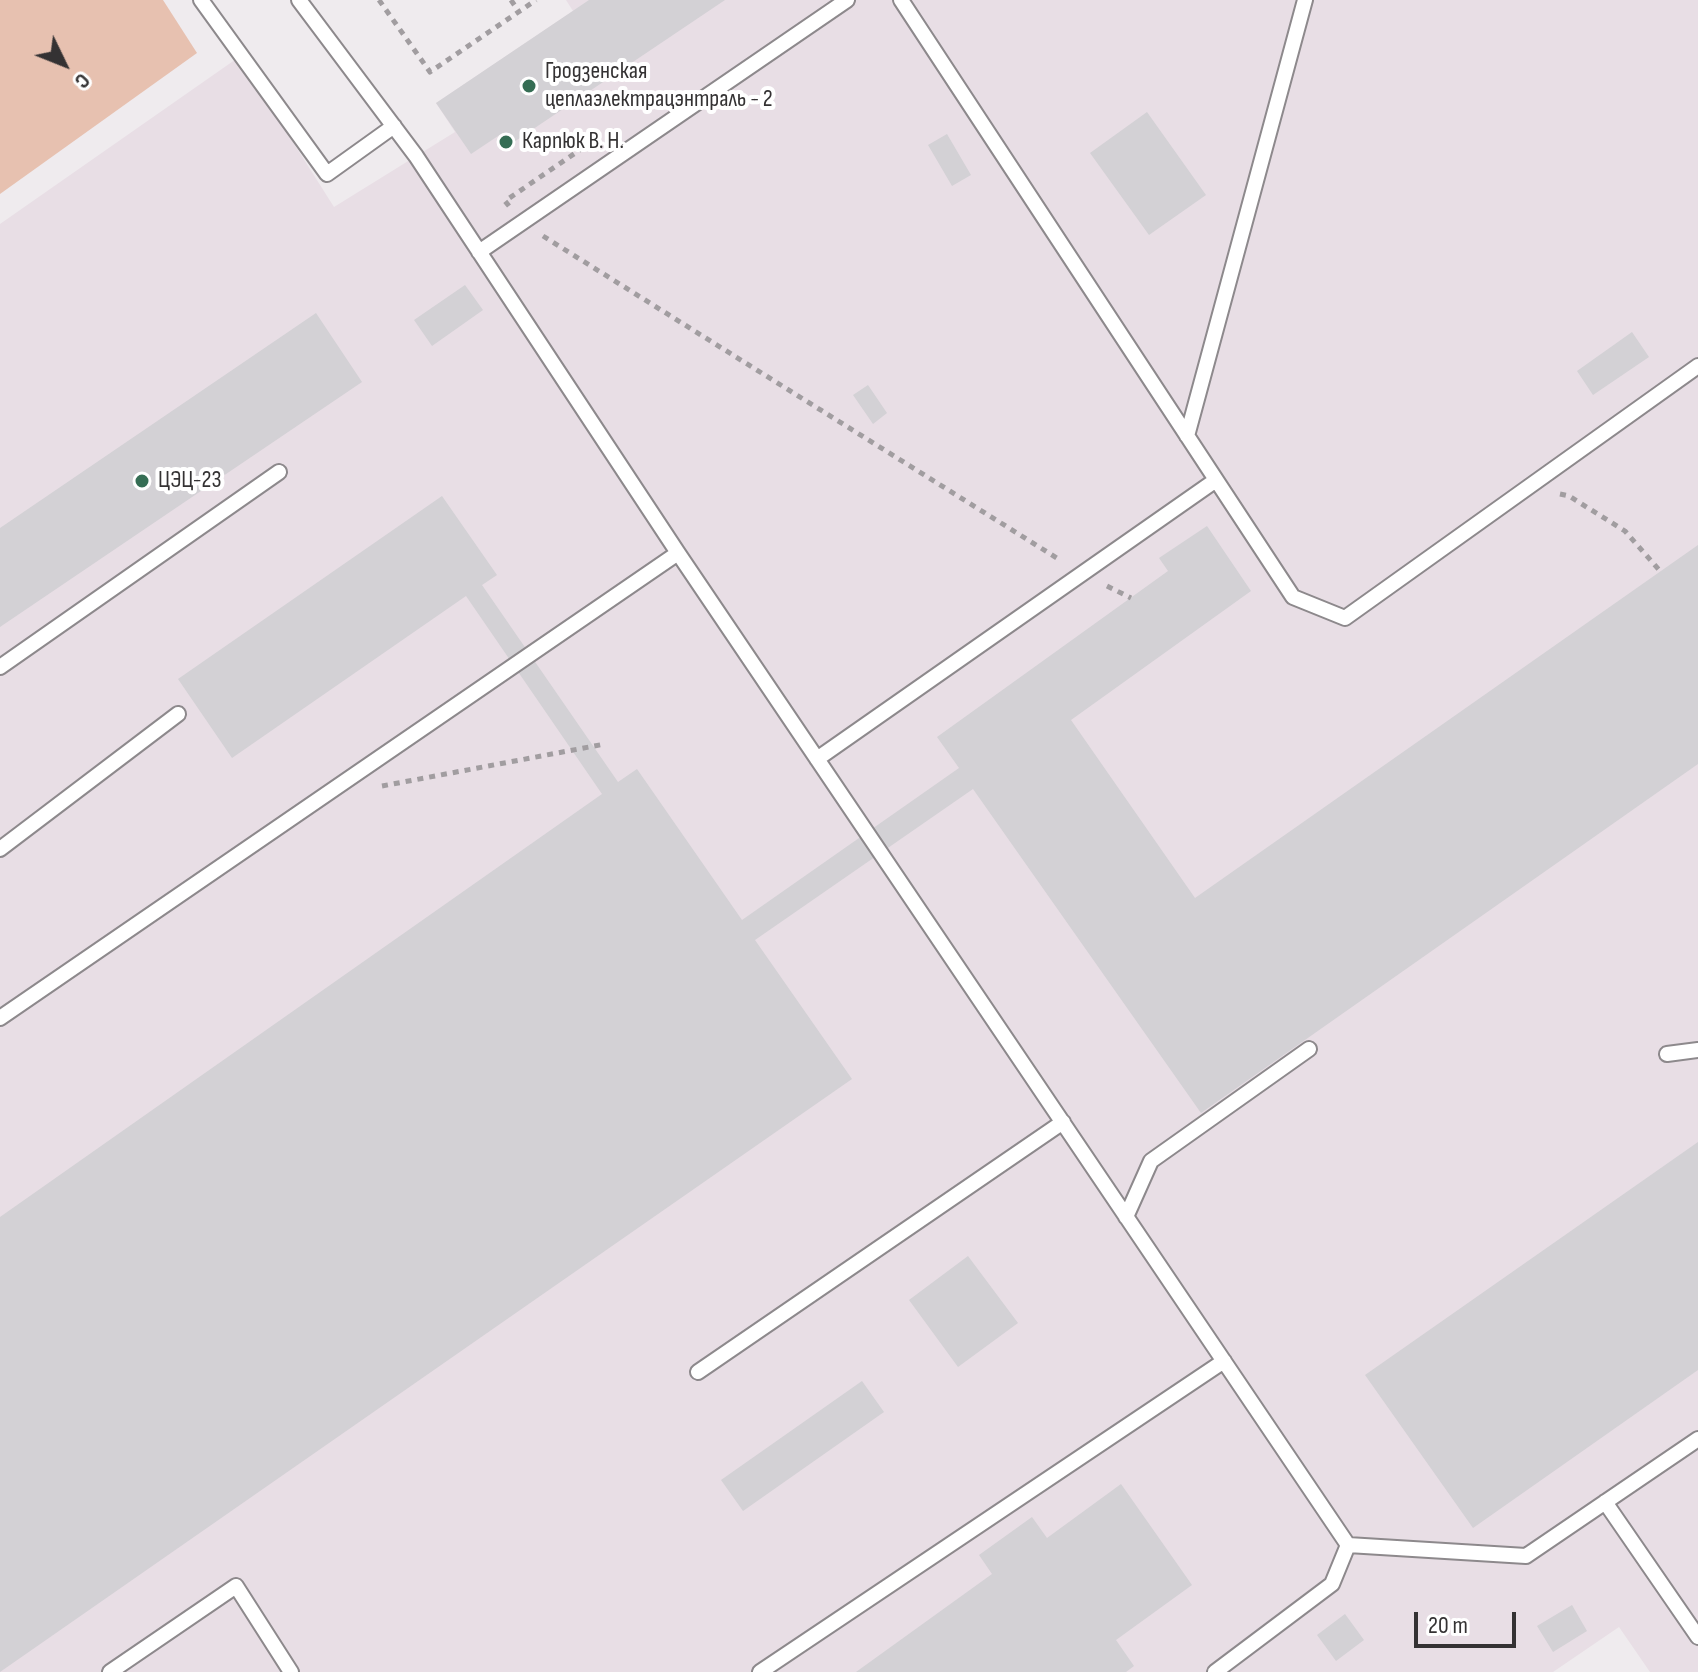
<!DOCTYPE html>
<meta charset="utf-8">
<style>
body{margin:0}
#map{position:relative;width:1698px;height:1672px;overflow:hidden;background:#efebee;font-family:"Sofia Sans Condensed",sans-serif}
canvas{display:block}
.north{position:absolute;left:24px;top:24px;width:80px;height:80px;-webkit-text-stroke:6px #fff;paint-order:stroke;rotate:133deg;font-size:22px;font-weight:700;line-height:32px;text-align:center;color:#343233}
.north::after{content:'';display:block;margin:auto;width:28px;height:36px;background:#343233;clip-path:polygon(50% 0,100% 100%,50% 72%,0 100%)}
.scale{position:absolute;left:1414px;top:1612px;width:102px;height:36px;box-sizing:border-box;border:4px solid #343233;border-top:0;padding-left:10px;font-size:24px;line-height:28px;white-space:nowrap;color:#343233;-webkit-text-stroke:6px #fff;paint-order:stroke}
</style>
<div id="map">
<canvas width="1698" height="1672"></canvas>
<div class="north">С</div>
<div class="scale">20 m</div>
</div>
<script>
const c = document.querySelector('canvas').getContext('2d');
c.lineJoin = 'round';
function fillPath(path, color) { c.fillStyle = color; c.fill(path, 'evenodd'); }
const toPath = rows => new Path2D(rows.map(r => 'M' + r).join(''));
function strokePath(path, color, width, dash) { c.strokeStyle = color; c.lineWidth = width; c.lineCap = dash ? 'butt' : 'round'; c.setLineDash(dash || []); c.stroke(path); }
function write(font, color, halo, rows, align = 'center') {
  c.font = font + ' "Sofia Sans Condensed",sans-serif'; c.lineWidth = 8; c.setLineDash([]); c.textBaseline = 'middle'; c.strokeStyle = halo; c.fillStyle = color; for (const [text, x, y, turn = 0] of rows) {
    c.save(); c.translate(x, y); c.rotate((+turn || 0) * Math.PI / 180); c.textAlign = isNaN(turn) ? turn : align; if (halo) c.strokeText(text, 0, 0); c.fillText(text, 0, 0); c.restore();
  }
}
fillPath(toPath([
 [566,0,1698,0,1698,1672,1650,1672,1619,1627,1553,1672,0,1672,0,224,239,57,334,207,455,132,436,103,573,11]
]), '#e8dee5');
fillPath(toPath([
 [0,0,163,0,197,53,0,194]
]), '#e7c1b0');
fillPath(toPath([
 [589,0,725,0,508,146,501,134,471,154,436,103],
 [1147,112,1206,195,1149,235,1090,153],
 [947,134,971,175,952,186,928,145],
 [465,285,483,310,432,346,414,320],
 [316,313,362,382,0,627,0,528],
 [1632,332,1649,357,1593,395,1577,371],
 [868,385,887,413,873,424,853,395],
 [442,496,497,575,482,585,618,782,637,769,742,920,959,768,937,737,1168,571,1159,558,1207,526,1251,591,1071,720,1195,898,1698,545,1698,764,1201,1113,973,789,755,940,852,1079,0,1672,0,1217,602,794,466,596,232,758,178,679],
 [1698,1142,1698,1370,1473,1528,1365,1375],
 [968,1256,1018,1323,958,1367,909,1300],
 [862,1381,884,1412,743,1511,721,1480],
 [1121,1484,1192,1585,1116,1640,1134,1666,1126,1672,856,1672,992,1574,979,1555,1032,1517,1047,1538],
 [1572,1605,1587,1631,1553,1652,1537,1626],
 [1345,1614,1364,1640,1336,1661,1317,1635]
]), '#d3d1d5');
const lane = toPath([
 [201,0,327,174,394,126],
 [299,0,416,156,678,553,1348,1545,1526,1556,1698,1439],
 [901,0,1293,597,1345,618,1698,366],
 [479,252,847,0],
 [1187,436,1305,0],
 [0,667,279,472],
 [817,759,1216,480],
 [0,849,178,714],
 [0,1018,678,553],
 [1667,1054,1698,1050],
 [1126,1217,1151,1161,1309,1049],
 [698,1372,1063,1122],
 [1605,1502,1698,1637],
 [110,1672,236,1586,291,1672],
 [760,1672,1224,1361],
 [1215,1672,1332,1584,1348,1545]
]);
strokePath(lane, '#8d898c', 18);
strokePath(toPath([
 [379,0,430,72,536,0],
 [511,0,519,12],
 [509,206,505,201,587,145],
 [543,236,1060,560],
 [1560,494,1569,496,1625,531,1660,571],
 [1107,586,1131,598],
 [382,786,605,744]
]), '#a19da0', 5, [6, 6]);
strokePath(lane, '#fff', 14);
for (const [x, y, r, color] of [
 [529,86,8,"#356d54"],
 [506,142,8,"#356d54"],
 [142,481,8,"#356d54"]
]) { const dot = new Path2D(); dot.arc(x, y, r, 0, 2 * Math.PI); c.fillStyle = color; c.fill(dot); strokePath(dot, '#fff', 3); }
write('24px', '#343233', '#fff', [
 ["Гродзенская",545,72],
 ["цеплаэлектрацэнтраль - 2",545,100],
 ["Карпюк В. Н.",522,142],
 ["ЦЭЦ-23",158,481]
], 'left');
</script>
